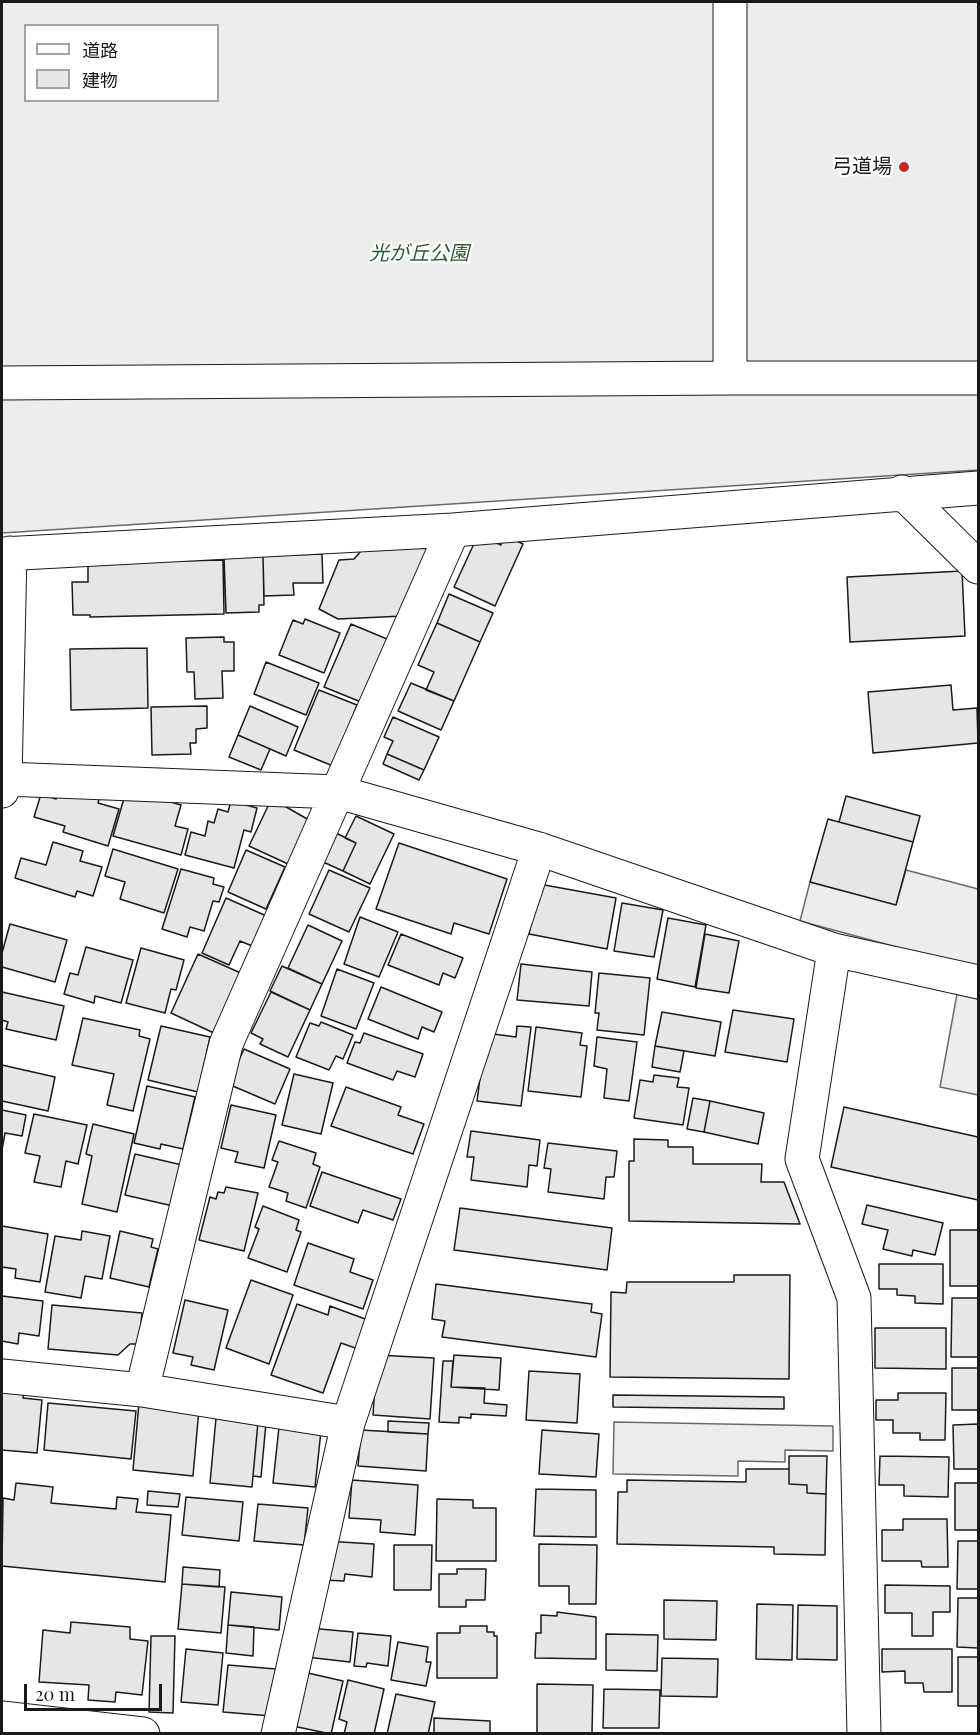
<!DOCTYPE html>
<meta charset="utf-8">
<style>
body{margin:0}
#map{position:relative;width:980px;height:1735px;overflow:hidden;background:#fff;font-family:"Playfair Display","Noto Sans JP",serif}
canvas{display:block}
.frame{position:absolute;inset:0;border:3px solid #1a1a1a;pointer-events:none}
.legend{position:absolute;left:24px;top:24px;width:195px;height:78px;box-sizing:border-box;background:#fff;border:2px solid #a3a3a3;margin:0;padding:8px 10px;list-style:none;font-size:18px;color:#1a1a1a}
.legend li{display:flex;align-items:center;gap:12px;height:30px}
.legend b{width:30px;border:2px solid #a3a3a3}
.scale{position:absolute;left:24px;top:1684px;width:138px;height:27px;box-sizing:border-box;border:3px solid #1a1a1a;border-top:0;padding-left:8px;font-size:18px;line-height:21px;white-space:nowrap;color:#1a1a1a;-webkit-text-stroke:4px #fff;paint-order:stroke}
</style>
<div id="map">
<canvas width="980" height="1735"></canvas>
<div class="frame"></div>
<ul class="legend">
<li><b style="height:8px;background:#fff"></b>道路</li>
<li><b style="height:16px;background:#e6e6e6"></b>建物</li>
</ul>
<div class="scale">20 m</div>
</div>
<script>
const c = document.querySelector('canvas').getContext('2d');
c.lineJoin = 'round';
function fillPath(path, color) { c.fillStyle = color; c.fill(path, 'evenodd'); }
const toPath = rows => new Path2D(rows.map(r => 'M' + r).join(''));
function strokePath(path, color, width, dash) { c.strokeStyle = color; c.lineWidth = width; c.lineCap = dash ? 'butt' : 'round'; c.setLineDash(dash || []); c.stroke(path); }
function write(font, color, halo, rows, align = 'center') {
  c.font = font + ' "Playfair Display","Noto Sans JP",serif'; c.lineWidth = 4.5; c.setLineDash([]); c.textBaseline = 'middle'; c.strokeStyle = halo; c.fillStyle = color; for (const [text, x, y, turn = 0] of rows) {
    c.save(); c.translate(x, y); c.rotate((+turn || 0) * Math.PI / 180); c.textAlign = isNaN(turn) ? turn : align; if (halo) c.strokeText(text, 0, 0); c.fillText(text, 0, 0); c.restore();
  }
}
const built = toPath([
 [2,2,978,2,978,470,2,533,2,2],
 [26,26,218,26,218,100,26,100,26,26],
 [906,870,978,889,978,969,800,921,810,882,896,904,906,870],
 [957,994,978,999,978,1095,940,1087,957,994],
 [614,1422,833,1426,833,1451,785,1450,785,1462,738,1461,738,1476,613,1474,614,1422]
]);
fillPath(built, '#ededed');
strokePath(built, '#6a6a6a', 1.5);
const building = toPath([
 [478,535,501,545,504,535,523,544,495,606,454,587,478,535],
 [418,540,434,554,404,616,338,619,319,609,339,560,354,559,367,544,418,540],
 [322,554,323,583,293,583,294,595,264,596,263,556,322,554],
 [263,556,264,605,259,605,259,612,226,613,224,557,263,556],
 [223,560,224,614,90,617,90,615,73,615,72,582,88,582,88,563,223,560],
 [962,571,965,636,850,642,847,577,962,571],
 [449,594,493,613,480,642,437,623,449,594],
 [305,619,340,633,324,673,279,655,293,620,303,624,305,619],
 [437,623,480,642,454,701,426,690,434,672,418,665,437,623],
 [351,624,387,639,361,702,324,687,351,624],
 [224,637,224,642,234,642,234,671,222,671,223,698,195,699,194,672,187,672,186,638,224,637],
 [147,648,148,708,71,710,70,649,147,648],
 [266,662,319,683,306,715,254,694,266,662],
 [411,683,454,701,441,730,398,711,411,683],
 [951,685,953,710,977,708,978,743,873,753,868,692,951,685],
 [319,690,357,705,333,766,294,750,319,690],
 [207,706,207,728,196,729,196,743,190,743,191,754,152,755,151,707,207,706],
 [250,706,298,727,286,756,238,735,250,706],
 [393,717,439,737,424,770,387,754,393,741,384,737,393,717],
 [238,735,270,749,261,770,229,757,238,735],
 [387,754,424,770,419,780,383,764,387,754],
 [59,788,101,793,98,803,119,809,108,846,63,832,65,826,34,817,41,794,56,799,59,788],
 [125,795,150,796,181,805,175,826,188,829,181,855,113,836,125,795],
 [846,796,920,816,913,842,839,822,846,796],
 [231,801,257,808,251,832,244,830,234,868,185,855,191,832,205,836,208,821,214,823,218,809,228,812,231,801],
 [269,804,281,804,309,820,288,864,249,846,269,804],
 [356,816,394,834,370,884,343,871,356,843,345,838,356,816],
 [828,819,913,842,896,905,810,882,828,819],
 [334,832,356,843,343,871,321,861,334,832],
 [53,842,83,851,80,861,102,867,93,896,77,891,75,897,15,878,21,858,46,865,53,842],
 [399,843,507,879,489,934,454,923,451,934,376,909,399,843],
 [113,849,178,869,164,913,120,899,125,882,105,876,113,849],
 [246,850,285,867,266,909,228,892,246,850],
 [181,869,214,878,213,884,224,887,219,902,213,901,204,931,190,927,187,937,162,929,181,869],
 [329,870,370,888,349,932,309,914,329,870],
 [539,884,616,898,607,949,529,934,539,884],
 [226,898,271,918,257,948,240,941,229,965,202,953,226,898],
 [622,903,663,910,654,957,614,951,622,903],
 [360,917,398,932,379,977,344,964,360,917],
 [668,918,706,925,695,987,657,979,668,918],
 [10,924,67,940,55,982,2,967,2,953,10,924],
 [308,925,342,941,322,984,288,968,308,925],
 [401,934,463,958,455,978,443,973,439,985,388,965,401,934],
 [705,934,739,941,729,993,696,988,705,934],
 [86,947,133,960,121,1003,95,996,94,1003,64,994,70,973,78,975,86,947],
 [141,948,184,960,176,990,171,989,165,1013,126,1003,141,948],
 [198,954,243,974,216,1034,171,1013,198,954],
 [521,964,592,972,589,1006,517,1000,521,964],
 [282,966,322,984,310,1010,270,991,282,966],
 [337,969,374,983,356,1029,321,1016,337,969],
 [599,973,650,978,644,1035,597,1030,599,1013,595,1013,599,973],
 [381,987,442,1012,434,1032,422,1027,418,1039,368,1019,381,987],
 [2,992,64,1006,56,1040,6,1029,8,1022,2,1020,2,992],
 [271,992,310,1010,288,1057,260,1044,263,1039,251,1033,271,992],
 [733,1010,794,1019,787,1062,725,1052,733,1010],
 [662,1012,721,1022,715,1056,655,1046,662,1012],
 [83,1018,140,1030,139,1036,150,1039,133,1111,107,1105,114,1074,72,1065,83,1018],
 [321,1022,353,1035,343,1059,336,1056,329,1070,296,1057,310,1023,319,1026,321,1022],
 [161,1026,210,1037,198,1092,148,1080,161,1026],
 [517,1026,531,1027,521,1106,477,1101,486,1033,516,1037,517,1026],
 [536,1027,582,1033,580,1045,587,1046,581,1097,528,1091,536,1027],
 [364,1033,423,1054,415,1077,397,1071,393,1080,347,1063,355,1042,360,1043,364,1033],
 [597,1037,637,1042,629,1101,604,1098,607,1069,594,1066,597,1037],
 [655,1046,684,1051,680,1072,652,1067,655,1046],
 [244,1049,290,1069,275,1104,228,1084,244,1049],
 [2,1065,55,1077,48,1111,2,1101,2,1065],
 [294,1074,333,1083,321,1134,282,1125,294,1074],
 [654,1075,679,1078,677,1087,689,1088,683,1125,634,1118,640,1080,653,1082,654,1075],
 [147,1086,195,1097,183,1149,161,1144,160,1149,134,1143,147,1086],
 [346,1087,401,1107,398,1115,424,1124,413,1154,331,1126,346,1087],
 [693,1098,710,1101,704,1132,687,1129,693,1098],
 [710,1101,764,1113,758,1144,704,1132,710,1101],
 [231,1105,276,1115,264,1168,235,1162,238,1152,221,1148,231,1105],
 [844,1107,978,1137,978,1200,831,1167,844,1107],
 [2,1110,26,1115,22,1136,5,1133,2,1150,2,1110],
 [34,1114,87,1125,78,1164,66,1161,61,1187,34,1182,40,1156,25,1153,34,1114],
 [93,1124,134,1134,117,1212,82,1204,92,1156,86,1154,93,1124],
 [471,1131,540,1140,537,1166,529,1165,527,1187,471,1180,474,1157,467,1157,471,1131],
 [634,1139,668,1140,668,1147,693,1147,693,1164,762,1164,761,1182,784,1182,800,1224,629,1221,629,1161,634,1161,634,1139],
 [279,1141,316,1153,313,1164,320,1167,306,1208,286,1201,288,1193,269,1187,278,1162,272,1160,279,1141],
 [548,1143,617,1151,614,1177,606,1177,604,1199,548,1192,551,1169,544,1168,548,1143],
 [135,1154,182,1165,173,1206,125,1195,135,1154],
 [322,1172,401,1199,393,1220,363,1210,358,1223,310,1206,322,1172],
 [226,1187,258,1193,244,1251,199,1240,210,1197,216,1199,218,1192,224,1193,226,1187],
 [867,1205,943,1223,935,1255,913,1250,912,1256,883,1249,888,1230,862,1224,867,1205],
 [263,1206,299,1220,296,1230,301,1232,287,1272,248,1258,259,1229,255,1227,263,1206],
 [460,1208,612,1228,607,1270,454,1250,460,1208],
 [2,1226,48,1234,40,1282,15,1278,16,1269,2,1267,2,1226],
 [950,1230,978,1230,978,1286,950,1286,950,1230],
 [82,1231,110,1236,102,1279,85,1276,81,1298,45,1292,55,1236,81,1240,82,1231],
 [120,1231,153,1239,151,1247,158,1249,149,1287,110,1278,120,1231],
 [308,1243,354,1259,350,1272,373,1280,363,1309,294,1285,308,1243],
 [879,1264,943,1264,943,1304,915,1303,915,1296,897,1295,897,1289,879,1289,879,1264],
 [734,1275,790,1275,789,1379,610,1377,611,1292,626,1293,627,1282,734,1282,734,1275],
 [251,1280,293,1295,269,1364,226,1348,251,1280],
 [436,1284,592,1304,591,1312,602,1314,596,1357,442,1337,445,1321,432,1319,436,1284],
 [2,1296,43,1301,39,1336,19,1333,18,1344,2,1341,2,1296],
 [952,1298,978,1298,978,1357,951,1357,952,1298],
 [185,1300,228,1310,214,1370,191,1365,193,1357,173,1353,185,1300],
 [297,1304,328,1315,330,1306,368,1320,358,1349,341,1343,323,1393,271,1375,297,1304],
 [52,1305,142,1313,139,1344,130,1344,118,1355,48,1349,52,1305],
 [875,1328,946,1328,946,1369,875,1368,875,1328],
 [377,1355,434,1358,430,1419,373,1415,377,1355],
 [454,1355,501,1358,499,1390,451,1387,454,1355],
 [443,1361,453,1361,451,1387,485,1388,484,1403,507,1405,506,1416,471,1414,471,1418,459,1417,459,1423,439,1422,443,1361],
 [952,1368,978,1368,978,1414,978,1410,952,1410,952,1368],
 [529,1371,580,1374,577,1423,526,1420,529,1371],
 [2,1386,24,1388,23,1398,42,1400,37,1453,2,1450,2,1386],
 [898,1393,946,1393,945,1440,920,1440,920,1433,893,1433,893,1420,876,1420,876,1400,898,1400,898,1393],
 [613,1395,784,1397,784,1409,613,1407,613,1395],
 [48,1403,136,1411,131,1459,44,1450,48,1403],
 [139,1403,199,1409,193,1476,133,1470,139,1403],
 [216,1418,258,1422,252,1487,210,1483,216,1418],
 [388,1421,429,1423,428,1434,388,1432,388,1421],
 [258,1422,266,1423,261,1477,253,1476,258,1422],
 [978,1424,978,1469,954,1469,953,1425,978,1424],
 [279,1427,321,1431,315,1487,273,1483,279,1427],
 [361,1430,428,1434,426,1471,358,1466,361,1430],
 [542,1430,599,1434,596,1477,539,1474,542,1430],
 [789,1456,827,1456,826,1494,807,1493,807,1485,789,1484,789,1456],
 [880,1456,949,1457,948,1497,904,1496,904,1485,879,1485,880,1456],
 [746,1469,789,1469,789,1484,807,1485,807,1493,826,1494,825,1555,774,1554,774,1547,617,1544,618,1492,627,1492,627,1480,746,1482,746,1469],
 [352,1480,418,1485,415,1535,380,1532,381,1520,349,1518,352,1480],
 [16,1483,53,1487,51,1503,116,1509,117,1497,138,1499,136,1512,171,1515,165,1582,2,1566,3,1498,14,1500,16,1483],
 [955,1483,978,1483,978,1530,955,1530,955,1483],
 [536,1489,596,1490,596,1537,534,1536,536,1489],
 [148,1491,180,1494,178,1507,147,1505,148,1491],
 [186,1497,243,1502,239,1541,182,1535,186,1497],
 [437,1499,473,1500,473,1508,496,1508,496,1561,436,1561,437,1499],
 [258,1504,308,1508,304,1545,254,1541,258,1504],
 [903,1519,947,1519,948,1567,922,1567,921,1561,882,1561,882,1530,903,1530,903,1519],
 [325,1541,374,1544,372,1577,345,1574,344,1581,323,1580,325,1541],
 [958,1541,978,1541,978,1589,957,1589,958,1541],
 [539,1544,597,1545,596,1604,569,1604,569,1586,539,1586,539,1544],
 [394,1545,432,1545,431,1590,394,1590,394,1545],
 [183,1567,220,1570,219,1587,182,1584,183,1567],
 [457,1569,486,1569,485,1600,466,1600,466,1607,439,1607,439,1574,457,1574,457,1569],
 [182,1584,225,1587,221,1633,178,1629,182,1584],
 [885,1585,950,1586,950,1612,933,1612,933,1636,912,1636,912,1613,885,1613,885,1585],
 [231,1592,282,1597,279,1630,228,1625,231,1592],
 [958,1598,978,1598,978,1648,957,1647,958,1598],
 [664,1600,717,1601,716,1640,664,1639,664,1600],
 [757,1604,793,1605,792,1660,756,1659,757,1604],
 [798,1605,837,1606,837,1660,797,1659,798,1605],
 [557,1612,596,1617,596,1659,535,1658,536,1633,541,1633,541,1615,557,1616,557,1612],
 [71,1622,130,1627,130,1639,148,1641,142,1695,116,1692,115,1702,88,1700,89,1685,39,1682,43,1630,70,1633,71,1622],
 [228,1625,254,1627,253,1656,226,1653,228,1625],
 [460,1626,487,1626,487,1632,494,1632,494,1636,497,1636,497,1678,437,1678,437,1633,460,1633,460,1626],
 [309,1628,353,1632,350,1662,306,1657,309,1628],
 [358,1633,391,1636,388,1666,367,1663,366,1667,354,1666,358,1633],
 [606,1634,658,1635,657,1671,606,1670,606,1634],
 [151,1636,175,1636,173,1713,149,1712,151,1636],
 [398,1642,428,1647,426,1662,431,1662,426,1686,391,1680,398,1642],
 [186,1649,223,1653,218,1705,181,1702,186,1649],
 [882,1649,952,1649,952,1692,924,1692,923,1683,905,1683,905,1671,882,1672,882,1649],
 [958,1657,978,1657,978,1706,958,1706,958,1657],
 [662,1658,718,1659,717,1697,661,1696,662,1658],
 [228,1665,276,1669,271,1716,223,1712,228,1665],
 [299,1671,343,1681,331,1734,288,1725,299,1671],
 [348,1680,384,1689,374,1734,344,1734,347,1722,339,1719,348,1680],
 [537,1684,593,1685,592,1734,537,1734,537,1684],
 [604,1689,660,1690,659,1728,603,1728,604,1689],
 [396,1694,435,1702,428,1734,387,1734,396,1694],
 [434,1718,490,1721,490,1734,434,1734,434,1718]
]);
fillPath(building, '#e6e6e6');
strokePath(building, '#1a1a1a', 1.5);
const street = toPath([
 [730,378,978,378],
 [2,383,730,378,730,2],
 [902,492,978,567],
 [2,554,453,530,978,488],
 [5,779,338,792,539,849,834,950,978,982],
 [2,791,5,779,10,553],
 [834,950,802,1159,854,1298,864,1734],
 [2,1376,142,1390,348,1423],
 [142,1390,226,1044,453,530],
 [2,1718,143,1734],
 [278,1734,348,1423,539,849]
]);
strokePath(street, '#1a1a1a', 35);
strokePath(street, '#fff', 33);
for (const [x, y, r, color] of [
 [904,167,6,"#c62828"]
]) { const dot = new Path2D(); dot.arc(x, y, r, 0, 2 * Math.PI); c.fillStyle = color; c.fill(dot); strokePath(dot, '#fff', 2); }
write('20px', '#1a1a1a', '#fff', [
 ["弓道場",892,167]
], 'right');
write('italic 20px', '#2b5a34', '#fff', [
 ["光が丘公園",419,254]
]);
</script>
